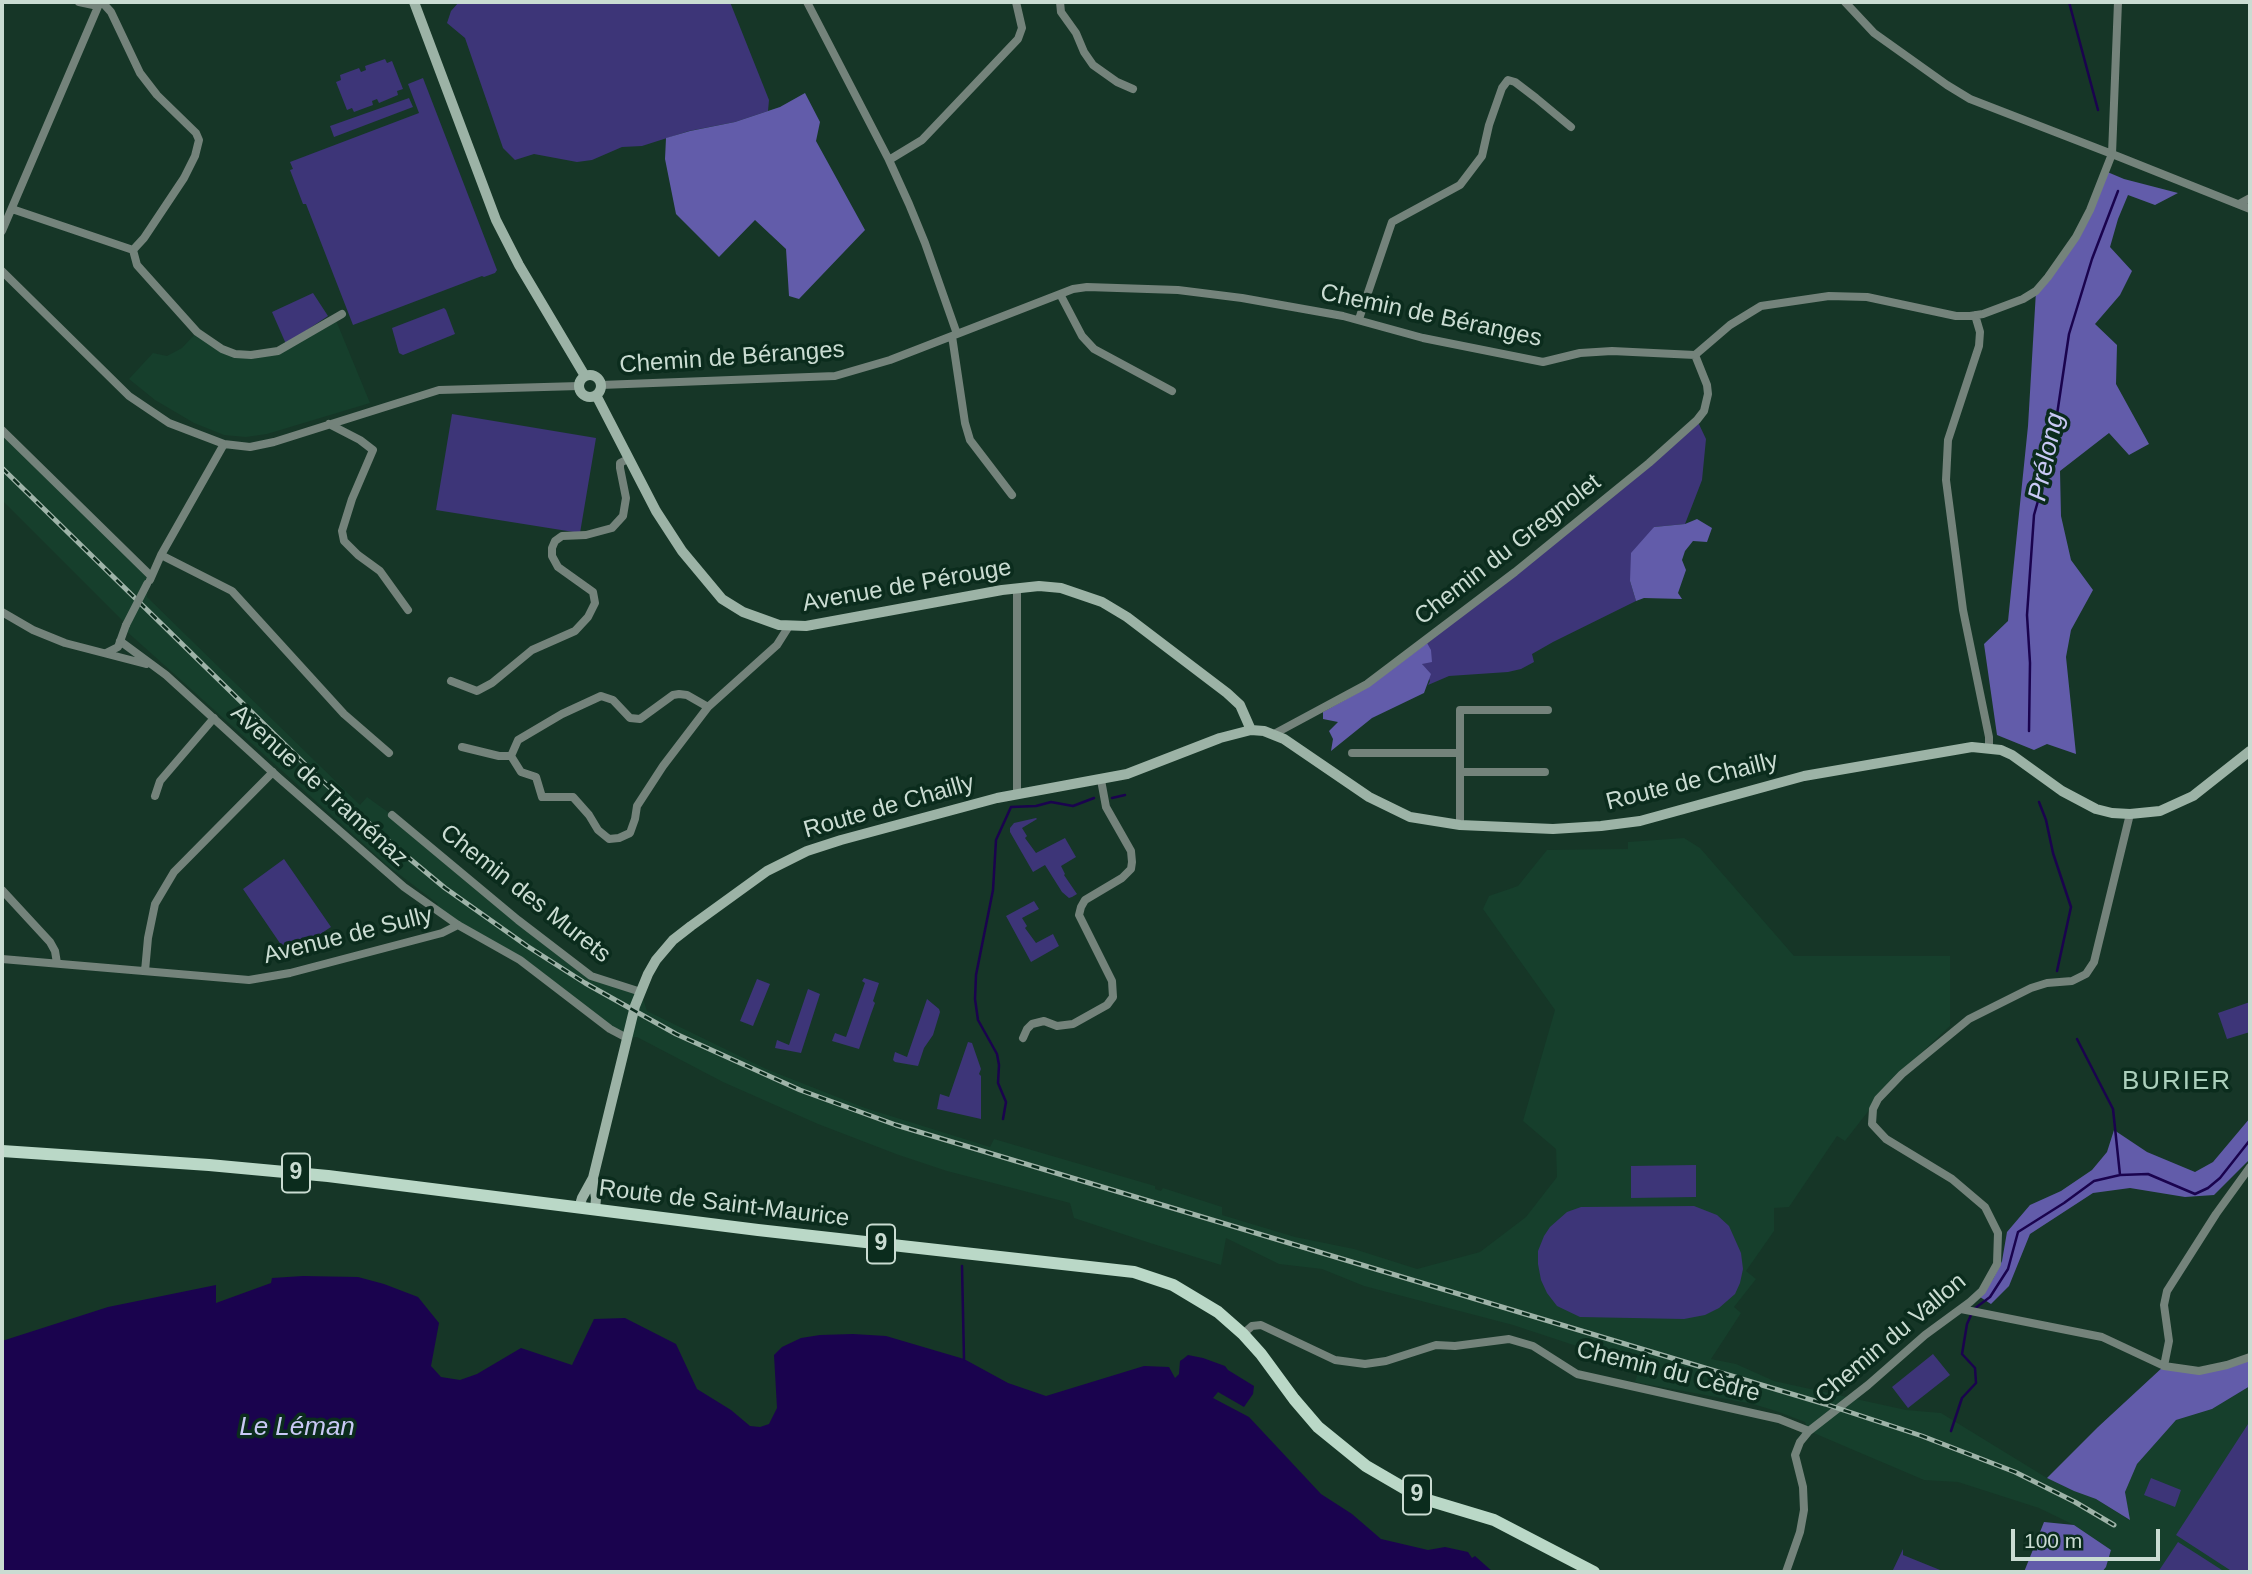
<!DOCTYPE html>
<meta charset="utf-8">
<style>
body{margin:0}
#map{position:relative;width:2252px;height:1574px;overflow:hidden;background:#163627;font-family:Helvetica,sans-serif}
canvas{display:block}
.frame{position:absolute;inset:0;border:4px solid #cadcd2;pointer-events:none}
.scale{position:absolute;left:2011px;top:1529px;width:149px;height:32px;box-sizing:border-box;border:4px solid #cadcd2;border-top:0;padding-left:9px;font-size:21px;line-height:24px;white-space:nowrap;color:#cadcd2;-webkit-text-stroke:5px #0b2c1d;paint-order:stroke}
</style>
<div id="map">
<canvas width="2252" height="1574"></canvas>
<div class="frame"></div>
<div class="scale">100 m</div>
</div>
<script>
const c = document.querySelector('canvas').getContext('2d');
c.lineJoin = 'round';
function fillPath(path, color) { c.fillStyle = color; c.fill(path, 'evenodd'); }
const toPath = rows => new Path2D(rows.map(r => 'M' + r).join(''));
function strokePath(path, color, width, dash) { c.strokeStyle = color; c.lineWidth = width; c.lineCap = dash ? 'butt' : 'round'; c.setLineDash(dash || []); c.stroke(path); }
function write(font, color, halo, rows, align = 'center') {
  c.font = font + ' Helvetica,sans-serif'; c.lineWidth = 7; c.setLineDash([]); c.textBaseline = 'middle'; c.strokeStyle = halo; c.fillStyle = color; for (const [text, x, y, turn = 0] of rows) {
    c.save(); c.translate(x, y); c.rotate((+turn || 0) * Math.PI / 180); c.textAlign = isNaN(turn) ? turn : align; if (halo) c.strokeText(text, 0, 0); c.fillText(text, 0, 0); c.restore();
  }
}
fillPath(toPath([
 [335,318,370,403,267,434,246,437,224,435,194,423,155,400,129,379,153,353,167,356,182,348,197,332,235,354,278,351],
 [2,430,151,576,147,584,147,597,360,805,367,797,392,815,591,976,641,992,647,1011,766,1069,865,1108,990,1147,994,1139,1155,1186,1155,1189,1161,1191,1163,1188,1222,1207,1222,1215,1295,1237,1354,1249,1417,1269,1480,1252,1526,1217,1557,1177,1556,1149,1523,1121,1555,1010,1483,909,1489,896,1518,886,1547,850,1628,849,1628,842,1684,838,1700,848,1794,956,1950,956,1950,1026,1894,1078,1845,1141,1837,1136,1789,1207,1774,1208,1774,1231,1746,1271,1756,1279,1734,1307,1741,1313,1711,1359,1736,1364,1774,1381,1906,1410,1941,1413,2047,1478,2074,1491,2096,1499,2129,1520,2125,1492,2137,1464,2176,1420,2212,1409,2250,1386,2250,1572,2102,1572,2106,1567,2111,1550,2074,1525,2039,1508,1958,1482,1924,1480,1809,1431,1805,1422,1776,1411,1753,1404,1635,1382,1640,1367,1513,1325,1364,1286,1322,1269,1279,1264,1226,1238,1221,1265,1150,1243,1074,1218,1070,1203,947,1171,896,1154,818,1124,723,1082,637,1037,627,1038,569,996,434,909,438,904,387,865,124,629,126,624,2,500]
]), '#163f2c');
fillPath(toPath([
 [459,2,730,2,769,100,768,111,735,122,689,131,642,146,622,147,592,160,577,162,534,154,515,160,503,148,465,38,447,23,451,11],
 [385,59,387,63,392,61,403,89,397,91,398,95,379,103,377,99,372,101,373,105,354,112,352,108,347,110,336,82,341,80,340,75,359,68,361,72,366,70,365,66],
 [423,78,497,270,495,273,484,277,482,276,353,325,306,204,303,204,290,170,293,169,290,162,419,113,408,84],
 [409,98,413,107,334,137,330,126],
 [313,293,328,316,286,344,272,312],
 [444,308,446,310,455,334,403,355,399,353,392,328],
 [452,414,596,438,580,533,436,510],
 [1697,420,1706,439,1702,480,1685,524,1654,527,1630,581,1636,601,1553,642,1532,654,1534,662,1521,669,1508,672,1449,676,1428,685,1430,681,1422,664,1427,643],
 [1036,818,1037,819,1022,828,1027,836,1025,838,1036,853,1065,838,1076,857,1061,866,1065,874,1064,875,1077,894,1072,897,1069,898,1062,892,1045,865,1033,872,1010,832,1010,828,1014,823],
 [284,859,331,927,288,955,243,889],
 [1034,901,1039,909,1022,918,1027,926,1025,928,1036,943,1053,934,1059,946,1031,962,1006,916],
 [864,978,879,983,873,1001,875,1003,871,1014,859,1049,832,1041,835,1033,846,1037,865,983,862,981],
 [757,979,770,984,753,1026,740,1021],
 [808,989,820,994,801,1053,775,1048,777,1040,789,1045],
 [927,999,939,1009,940,1012,933,1035,924,1048,918,1066,895,1062,893,1060,895,1052,907,1057],
 [2250,1002,2250,1032,2227,1039,2218,1013],
 [968,1042,972,1043,981,1069,979,1074,981,1076,981,1119,937,1109,940,1094,949,1097],
 [1696,1165,1696,1197,1631,1198,1631,1166],
 [1694,1206,1717,1215,1729,1226,1741,1253,1743,1269,1740,1283,1735,1294,1719,1308,1705,1315,1684,1319,1580,1317,1557,1306,1547,1293,1541,1280,1538,1264,1538,1251,1544,1236,1550,1227,1567,1212,1581,1207],
 [1933,1354,1950,1375,1908,1408,1892,1387],
 [2250,1421,2250,1567,2247,1572,2233,1572,2176,1535],
 [2151,1478,2181,1490,2175,1507,2144,1495],
 [2178,1542,2197,1554,2225,1572,2158,1572],
 [1903,1549,1903,1555,1945,1572,1892,1572]
]), '#3d3578');
fillPath(toPath([
 [805,93,820,122,816,141,865,230,799,299,789,296,786,249,755,220,719,257,676,214,665,159,666,138,690,131,735,122,780,107],
 [2105,171,2124,179,2178,193,2155,205,2128,195,2118,219,2110,247,2132,271,2120,295,2095,324,2117,345,2116,384,2149,444,2129,455,2109,433,2060,471,2061,516,2071,560,2093,590,2071,630,2066,657,2076,754,2047,744,2034,750,1997,735,1984,644,2008,621,2028,426,2036,291,2076,237],
 [1697,519,1712,528,1707,542,1693,541,1685,551,1682,560,1686,570,1678,593,1682,599,1644,598,1636,601,1630,581,1631,553,1654,527,1685,524],
 [1427,643,1431,650,1432,662,1422,664,1431,674,1424,693,1372,718,1331,751,1333,739,1329,731,1338,722,1323,719,1323,712,1368,687],
 [2250,1118,2250,1159,2214,1195,2185,1197,2130,1188,2093,1193,2030,1234,2009,1286,1991,1304,1980,1297,1993,1279,2002,1261,2007,1232,2030,1205,2061,1191,2092,1170,2107,1152,2114,1130,2147,1152,2195,1172,2213,1162],
 [2250,1357,2250,1386,2212,1409,2176,1420,2137,1464,2125,1492,2130,1520,2096,1499,2074,1491,2047,1478,2098,1427,2164,1366,2199,1371],
 [2044,1522,2074,1525,2111,1550,2106,1567,2102,1572,2024,1572]
]), '#625caa');
fillPath(toPath([
 [303,1276,358,1277,384,1284,418,1297,439,1323,431,1366,441,1377,460,1380,477,1374,521,1348,572,1365,594,1319,625,1318,676,1344,697,1389,731,1410,750,1426,760,1427,769,1424,777,1408,774,1355,782,1347,801,1338,820,1335,853,1334,886,1336,964,1359,1008,1383,1046,1396,1144,1366,1169,1367,1175,1378,1179,1374,1180,1361,1183,1359,1188,1355,1203,1358,1225,1366,1228,1370,1254,1386,1253,1394,1244,1407,1218,1392,1213,1398,1249,1417,1321,1494,1352,1514,1381,1539,1428,1550,1445,1547,1468,1552,1472,1558,1475,1556,1493,1572,2,1572,2,1341,108,1307,216,1285,216,1303,271,1283,272,1278]
]), '#1a034e');
strokePath(toPath([
 [2069,2,2098,110],
 [2029,731,2030,663,2027,615,2034,515,2051,455,2069,334,2092,259,2118,191],
 [1112,798,1125,795],
 [2039,802,2046,820,2053,853,2071,907,2057,971],
 [2077,1039,2113,1109,2120,1175],
 [1003,1119,1006,1102,998,1083,999,1065,997,1054,978,1020,975,999,976,975,993,890,996,840,1011,807,1036,806,1051,802,1073,806,1094,798],
 [962,1266,964,1359],
 [1974,1309,1990,1297,2008,1269,2018,1232,2064,1203,2094,1181,2120,1175,2148,1174,2195,1194,2208,1188,2220,1178,2250,1140],
 [1951,1431,1962,1398,1976,1383,1975,1368,1962,1354,1967,1324,1971,1315]
]), '#1a034e', 2.5);
strokePath(toPath([
 [79,2,98,6],
 [102,2,111,12,140,73,157,95,196,133,199,140,195,156,184,178,144,238,133,250],
 [807,2,889,160,909,204,925,243,957,334],
 [1060,2,1061,12,1076,33,1084,52,1093,65,1117,82,1133,89],
 [1845,2,1874,33,1947,85,1970,99,2112,154,2118,2],
 [889,160,922,140,1018,39,1022,28,1016,2],
 [2239,204,2250,198],
 [12,209,133,250],
 [2,231,100,2],
 [133,250,137,265,197,332,222,349,235,354,251,355,278,351,342,314],
 [2,271,129,396,169,423,224,444,250,447,274,442,439,390,579,386],
 [1060,294,1082,336,1094,349,1172,391],
 [1975,315,1980,332,1979,346,1948,440,1946,480,1963,610,1989,737,1989,748],
 [1359,319,1392,222,1460,185,1482,156,1489,125,1502,88,1508,80,1515,82,1536,98,1571,127],
 [952,336,965,423,970,440,1012,495],
 [601,385,835,376,890,360,1073,289,1087,287,1178,290,1242,298,1343,316,1423,338,1543,362,1580,353,1612,351,1695,355,1730,325,1761,306,1829,296,1867,297,1956,316,1970,316,1983,314,2023,299,2036,291,2048,277,2076,237,2090,210,2112,154,2250,209],
 [329,424,360,440,373,450,352,499,342,531,344,541,358,555,380,571,408,610],
 [2,430,151,576],
 [161,555,232,591,344,714,389,753],
 [150,580,161,555,224,444],
 [1017,588,1017,794],
 [2,612,33,630,65,643,146,664],
 [120,641,166,675,279,778,404,887,458,925,520,960,610,1029,627,1038],
 [106,653,118,647,126,625],
 [451,681,477,691,492,683,532,650,575,631,588,617,595,603,593,592,558,567,552,556,552,548,555,541,562,536,586,535,612,528,623,516,626,498,620,468,620,463,628,459],
 [708,707,687,695,679,694,673,695,640,719,630,718,613,700,601,696,562,714,518,740,511,756,521,772,536,777,542,797,573,797,589,815,598,830,609,839,619,838,630,833,635,819,637,806,663,766,708,707,777,645,789,626],
 [1274,734,1367,684,1515,572,1649,463,1697,420,1704,411,1708,394,1707,385,1695,355],
 [462,747,499,756,511,756],
 [1352,753,1460,753],
 [1460,772,1545,772],
 [155,796,160,781,214,718],
 [392,815,518,920,591,976,641,992],
 [1460,825,1460,710,1548,710],
 [2,890,50,942,55,951,57,963],
 [2,959,249,980,290,973,442,933,458,925],
 [145,971,148,938,155,904,174,872,273,772],
 [1023,1038,1027,1029,1032,1024,1044,1021,1057,1026,1073,1024,1107,1005,1113,997,1112,981,1079,915,1081,907,1085,900,1122,878,1131,869,1132,862,1131,851,1106,807,1101,780],
 [1961,1309,2102,1337,2164,1366,2199,1371,2227,1365,2250,1357],
 [1243,1334,1252,1326,1261,1325,1335,1360,1365,1364,1386,1361,1436,1345,1455,1346,1509,1339,1533,1346,1577,1374,1779,1419,1809,1431],
 [2164,1366,2169,1341,2164,1305,2167,1291,2216,1214,2250,1167],
 [1786,1572,1800,1532,1804,1510,1803,1487,1795,1455,1800,1442,1809,1431,1868,1385,1925,1335,1970,1302,1982,1291,1997,1264,1998,1233,1985,1207,1952,1179,1886,1139,1872,1124,1873,1109,1878,1099,1902,1074,1969,1019,2031,988,2047,983,2072,981,2086,974,2094,962,2130,814]
]), '#74837b', 8);
strokePath(toPath([
 [414,2,496,220,519,265,585,376],
 '579 386a11 11 0 1 1 22 0a11 11 0 1 1-22 0Z',
 [596,395,656,511,682,551,722,599,743,612,779,625,806,626,1002,590,1039,586,1061,588,1102,602,1127,617,1227,693,1240,705,1251,730],
 [593,1178,596,1198,595,1210],
 [579,1208,582,1198,593,1178,635,1006,648,974,656,960,673,940,691,926,767,871,807,851,841,840,997,798,1127,774,1220,738,1251,730,1264,731,1284,739,1369,797,1410,817,1460,825,1553,829,1601,826,1640,821,1804,776,1972,747,2001,750,2012,755,2062,791,2096,809,2112,813,2130,814,2160,811,2193,796,2250,751]
]), '#9cb3a6', 10);
strokePath(toPath([
 [2,1151,209,1165,328,1176,758,1230,1134,1272,1173,1285,1218,1312,1243,1334,1261,1354,1294,1399,1318,1427,1366,1466,1421,1498,1494,1520,1594,1572]
]), '#bad8c7', 12);
const rail = toPath([
 [2,468,318,777,393,845,445,888,527,946,585,983,676,1034,800,1090,896,1125,1825,1404,1922,1436,2015,1472,2075,1502,2114,1525]
]);
strokePath(rail, '#9eb3a8', 5);
strokePath(rail, '#0b2c1d', 2.5, [8]);
strokePath(toPath([
 [126,625,147,584]
]), '#74837b', 8);
for (const [x, y, w] of [
 [296,1173,28],
 [881,1244,28],
 [1417,1495,28]
]) { const box = new Path2D(); box.roundRect(x - w / 2, y - 19.5, w, 39, 5); c.fillStyle = '#0b2c1d'; c.fill(box); strokePath(box, '#cadcd2', 2); }
write('bold 23px', '#cadcd2', null, [
 ["9",296,1173],
 ["9",881,1244],
 ["9",1417,1495]
]);
write('24px', '#cadcd2', '#0b2c1d', [
 ["Chemin de Béranges",1431,316,12],
 ["Chemin de Béranges",732,358,-4],
 ["Chemin du Gregnolet",1508,550,-38],
 ["Avenue de Pérouge",907,586,-10],
 ["Route de Chailly",1692,782,-14],
 ["Avenue de Traménaz",319,786,42],
 ["Route de Chailly",889,807,-16],
 ["Chemin des Murets",525,894,38],
 ["Avenue de Sully",348,936,-14],
 ["Route de Saint-Maurice",724,1204,7],
 ["Chemin du Vallon",1891,1339,-40],
 ["Chemin du Cèdre",1668,1372,14]
]);
write('italic 26px', '#c9c9f5', '#0b2c1d', [
 ["Prélong",2047,457,-78],
 ["Le Léman",297,1428]
]);
c.letterSpacing = '2px';
write('26px', '#acd0bc', '#0b2c1d', [
 ["BURIER",2177,1082]
]);
c.letterSpacing = '0px';
</script>
